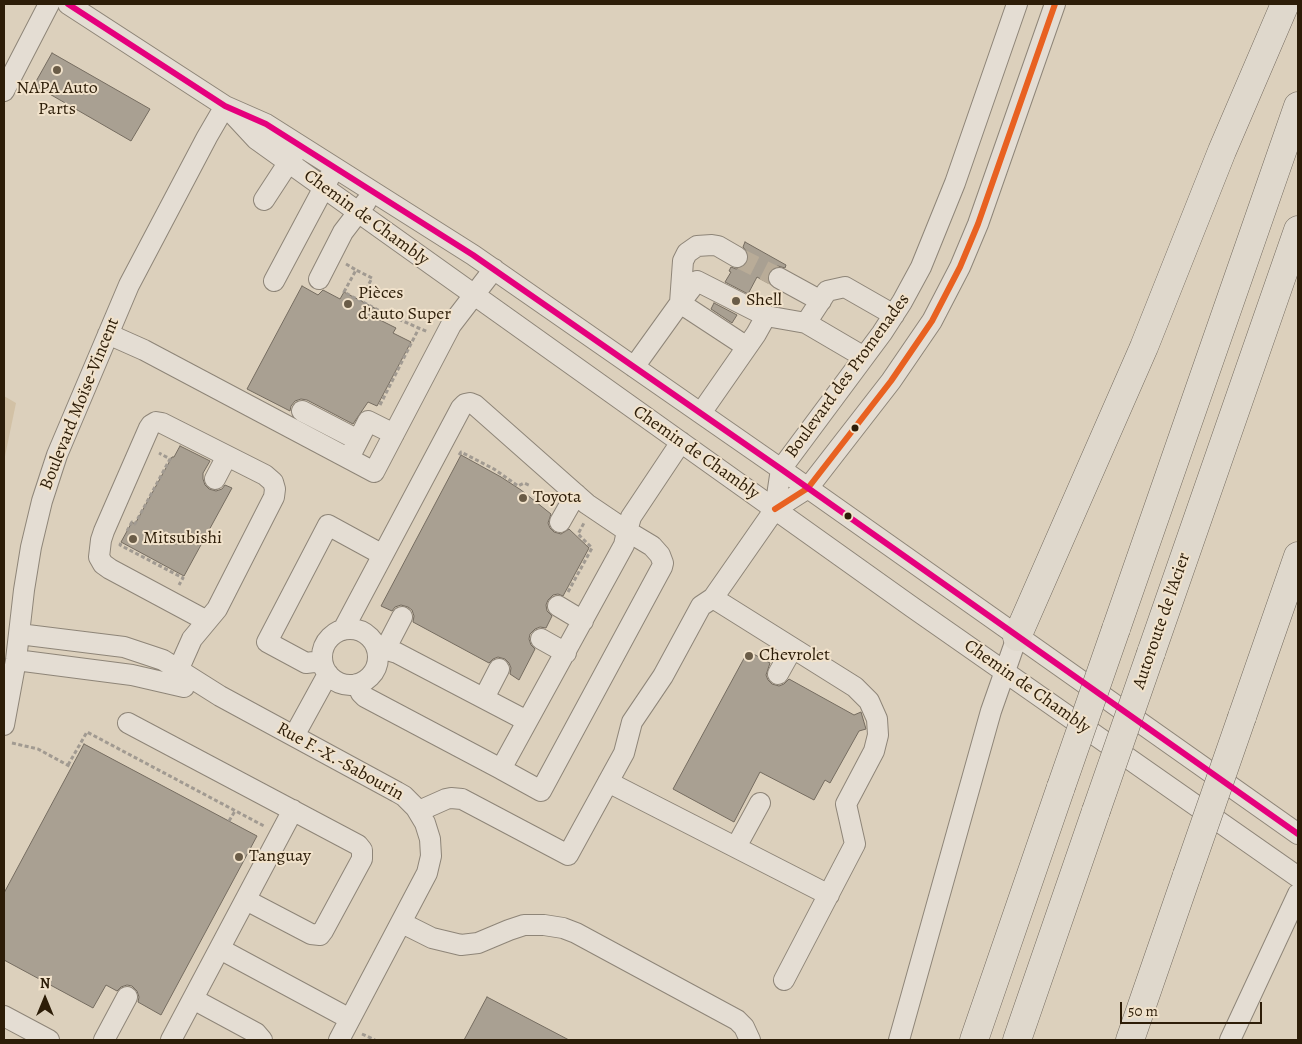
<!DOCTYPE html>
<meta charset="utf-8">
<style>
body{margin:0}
#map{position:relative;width:1302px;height:1044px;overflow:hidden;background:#dcd0bc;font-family:Alegreya,serif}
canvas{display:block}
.frame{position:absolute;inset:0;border:5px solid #2d1d08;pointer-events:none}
.north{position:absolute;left:20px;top:974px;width:50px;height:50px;-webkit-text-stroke:4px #f1e2cb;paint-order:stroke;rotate:0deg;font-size:14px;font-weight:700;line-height:20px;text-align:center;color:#2d1d08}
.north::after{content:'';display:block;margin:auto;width:18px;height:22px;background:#2d1d08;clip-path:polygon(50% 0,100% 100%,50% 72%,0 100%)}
.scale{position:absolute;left:1120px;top:1002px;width:142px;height:22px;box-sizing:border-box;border:2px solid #2d1d08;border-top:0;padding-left:6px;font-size:15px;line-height:18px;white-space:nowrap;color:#2d1d08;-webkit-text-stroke:4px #f1e2cb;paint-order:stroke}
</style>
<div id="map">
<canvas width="1302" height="1044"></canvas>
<div class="frame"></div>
<div class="north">N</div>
<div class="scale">50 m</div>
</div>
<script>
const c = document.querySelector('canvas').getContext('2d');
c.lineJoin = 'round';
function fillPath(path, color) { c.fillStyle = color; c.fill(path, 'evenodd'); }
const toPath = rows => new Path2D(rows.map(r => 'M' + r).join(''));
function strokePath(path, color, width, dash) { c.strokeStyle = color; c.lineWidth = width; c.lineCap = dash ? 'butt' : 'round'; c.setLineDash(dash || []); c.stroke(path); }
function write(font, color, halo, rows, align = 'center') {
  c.font = font + ' Alegreya,serif'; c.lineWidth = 4; c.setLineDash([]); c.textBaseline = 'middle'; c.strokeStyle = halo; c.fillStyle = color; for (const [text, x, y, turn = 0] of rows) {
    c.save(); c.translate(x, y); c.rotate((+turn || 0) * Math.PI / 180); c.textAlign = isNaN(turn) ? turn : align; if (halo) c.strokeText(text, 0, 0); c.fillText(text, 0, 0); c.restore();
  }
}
fillPath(toPath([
 [4,396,16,403,4,461]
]), '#d2c1a5');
const building = toPath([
 [52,53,150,109,131,141,34,85,52,53],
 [745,242,786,265,785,268,778,266,772,268,768,273,768,283,757,277,748,294,725,282,731,272,729,271,731,267,736,269,742,267,747,262,749,258,747,252,743,247,745,242],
 [302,286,318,295,323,290,340,299,344,292,382,312,378,319,396,328,393,333,411,342,377,406,368,402,353,424,307,400,301,399,295,401,291,406,290,411,247,389,302,286],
 [714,303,737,315,732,323,711,309,714,303],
 [180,446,210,461,203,473,203,479,205,485,209,489,216,491,222,489,225,485,232,488,184,576,121,542,132,522,135,524,172,457,174,457,180,446],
 [461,455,501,477,521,490,551,514,548,523,550,528,554,532,561,534,569,529,589,548,563,596,558,594,553,595,548,600,546,605,547,611,552,616,546,628,540,627,535,629,530,634,529,639,531,645,535,649,519,680,510,674,511,668,509,663,505,659,498,657,493,659,489,663,413,622,414,616,412,610,408,607,401,605,395,607,392,611,381,606,461,455],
 [748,651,770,663,766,675,768,680,772,684,779,686,784,684,789,679,854,715,861,712,866,729,859,731,830,783,825,780,814,800,760,772,734,822,673,789,748,651],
 [84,744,257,836,161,1015,138,1002,139,997,137,991,132,986,127,985,121,987,117,991,106,985,93,1008,4,960,4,893,84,744],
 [487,997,569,1040,464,1040,487,997]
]);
fillPath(building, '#a9a092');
strokePath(building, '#756c60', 1);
strokePath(toPath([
 [737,257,779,278]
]), '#b9ac98', 20, [20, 10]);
const minor = toPath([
 [68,4,225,106,266,124,473,255,781,469,1298,834],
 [4,91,49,4],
 [230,111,256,139,323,187,912,607,1298,877],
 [264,200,296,151],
 [779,278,821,301],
 [319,279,343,232,366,202],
 [274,281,330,176],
 [680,303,683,261,687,253,697,246,712,245,718,246,737,257],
 [680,303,697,281,766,316],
 [108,334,144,350,374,472,451,325,494,269],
 [864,357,806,323,827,291,845,287,894,315],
 [634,367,680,303,747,347],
 [302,411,358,440],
 [701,413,756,334,766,316,806,323],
 [349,458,368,421,394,434],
 [215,479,227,456],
 [775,509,781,469,882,333,902,302,921,267,955,183,1017,4],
 [560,522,576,494],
 [558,606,583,621],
 '322 657a28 28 0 1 1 56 0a28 28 0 1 1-56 0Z',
 [343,630,461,408,465,404,470,403,475,405,587,504,627,531,631,517,681,442],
 [19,634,124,647,163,660,220,696,397,792,404,796,416,808,425,823,430,839,431,856,427,873,339,1040],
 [541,639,566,653],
 [377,650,387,650,397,653,527,721],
 [387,650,389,642,402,617],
 [16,660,132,675,184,687],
 [322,661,306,663,267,642,328,525,383,555],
 [778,674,792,649],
 [172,684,192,639,217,609,274,497,275,489,273,482,265,475,162,423,156,422,151,425,149,428,104,531,101,540,99,557,103,564,110,569,207,621],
 [357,684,361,693,365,697,501,769,624,545,627,531,652,546,660,555,663,563,662,567,541,791,501,769],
 [484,698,499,669],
 [128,723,358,845,362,850,362,859,323,931,320,935,311,934,246,900],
 [4,725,16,660,24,590,31,547,42,501,57,455,129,285,207,137,225,106],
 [294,736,328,674],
 [608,782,829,895],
 [419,811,446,799,451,798,462,799,568,855,624,753,632,722,663,676,701,606,713,598],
 [736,847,760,803],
 [402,923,432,938,461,945,478,943,509,930,524,925,544,925,563,928,576,933,737,1020,744,1027,750,1040],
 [220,949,350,1019],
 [784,980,855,844,846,804,874,751,878,735,877,719,869,701,855,687,713,598,775,509,808,488,891,381,932,321,960,267,978,224,1055,4],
 [193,999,256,1033,262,1040],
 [4,1016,49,1040],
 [104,1040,127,997],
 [171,1040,293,810],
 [899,1040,991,711,1017,637],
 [1230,1040,1298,894]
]);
const highway = toPath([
 [1116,629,1298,106],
 [1017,637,1144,347,1222,151,1285,4],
 [1151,653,1298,230],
 [1242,717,1298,556],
 [974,1040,1061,787],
 [1017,1040,1096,811],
 [1130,1040,1187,875]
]);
strokePath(minor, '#8e8578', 22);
strokePath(highway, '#756c60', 29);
strokePath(toPath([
 [346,264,356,270],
 [360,301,372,278,356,270,344,292,351,296,382,312,428,332],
 [380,405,419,328],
 [459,455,461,452,494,469,518,486,524,483,531,486],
 [127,531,132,522,135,524,170,459,159,453],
 [121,543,120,545,183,578,179,585],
 [568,592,592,548,578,534,584,523],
 [12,743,38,749,71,767],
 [68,765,87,732,264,826],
 [229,821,235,811],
 [362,1034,375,1040]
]), '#a19a91', 3, [4, 2.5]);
strokePath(minor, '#e4ddd3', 20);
strokePath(highway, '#dfd8cc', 28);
const highwayBridge = toPath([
 [1061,787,1116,629],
 [1096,811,1151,653],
 [1187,875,1242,717]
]);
strokePath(highwayBridge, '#756c60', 29, []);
strokePath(highwayBridge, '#dfd8cc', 28);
strokePath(toPath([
 [775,509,808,488,891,381,932,321,960,267,978,224,1055,4]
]), '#e86121', 6);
strokePath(toPath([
 [68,4,225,106,266,124,473,255,781,469,1298,834]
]), '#e5007d', 6);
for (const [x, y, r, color] of [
 [57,70,5,"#6a5c47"],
 [736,301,5,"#6a5c47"],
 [348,304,5,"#6a5c47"],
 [855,428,4.5,"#2d1d08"],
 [523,498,5,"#6a5c47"],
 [848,516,4.5,"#2d1d08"],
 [133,539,5,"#6a5c47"],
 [749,656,5,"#6a5c47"],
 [239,857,5,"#6a5c47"]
]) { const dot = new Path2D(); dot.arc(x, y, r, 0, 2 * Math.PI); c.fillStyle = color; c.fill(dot); strokePath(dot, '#f1e2cb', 2); }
write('18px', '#2d1d08', '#f1e2cb', [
 ["NAPA Auto",57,89,"center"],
 ["Parts",57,110,"center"],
 ["Pièces",358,294],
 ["d'auto Super",358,315],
 ["Shell",746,301],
 ["Toyota",533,498],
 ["Mitsubishi",143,539],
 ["Chevrolet",759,656],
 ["Tanguay",249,857]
], 'left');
write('18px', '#2d1d08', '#f1e2cb', [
 ["Chemin de Chambly",366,218,36],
 ["Boulevard des Promenades",848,376,-54],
 ["Boulevard Moïse-Vincent",80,404,-68],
 ["Chemin de Chambly",696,453,35],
 ["Autoroute de l'Acier",1162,621,-71],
 ["Chemin de Chambly",1027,687,35],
 ["Rue F.-X.-Sabourin",340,762,29]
]);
</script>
